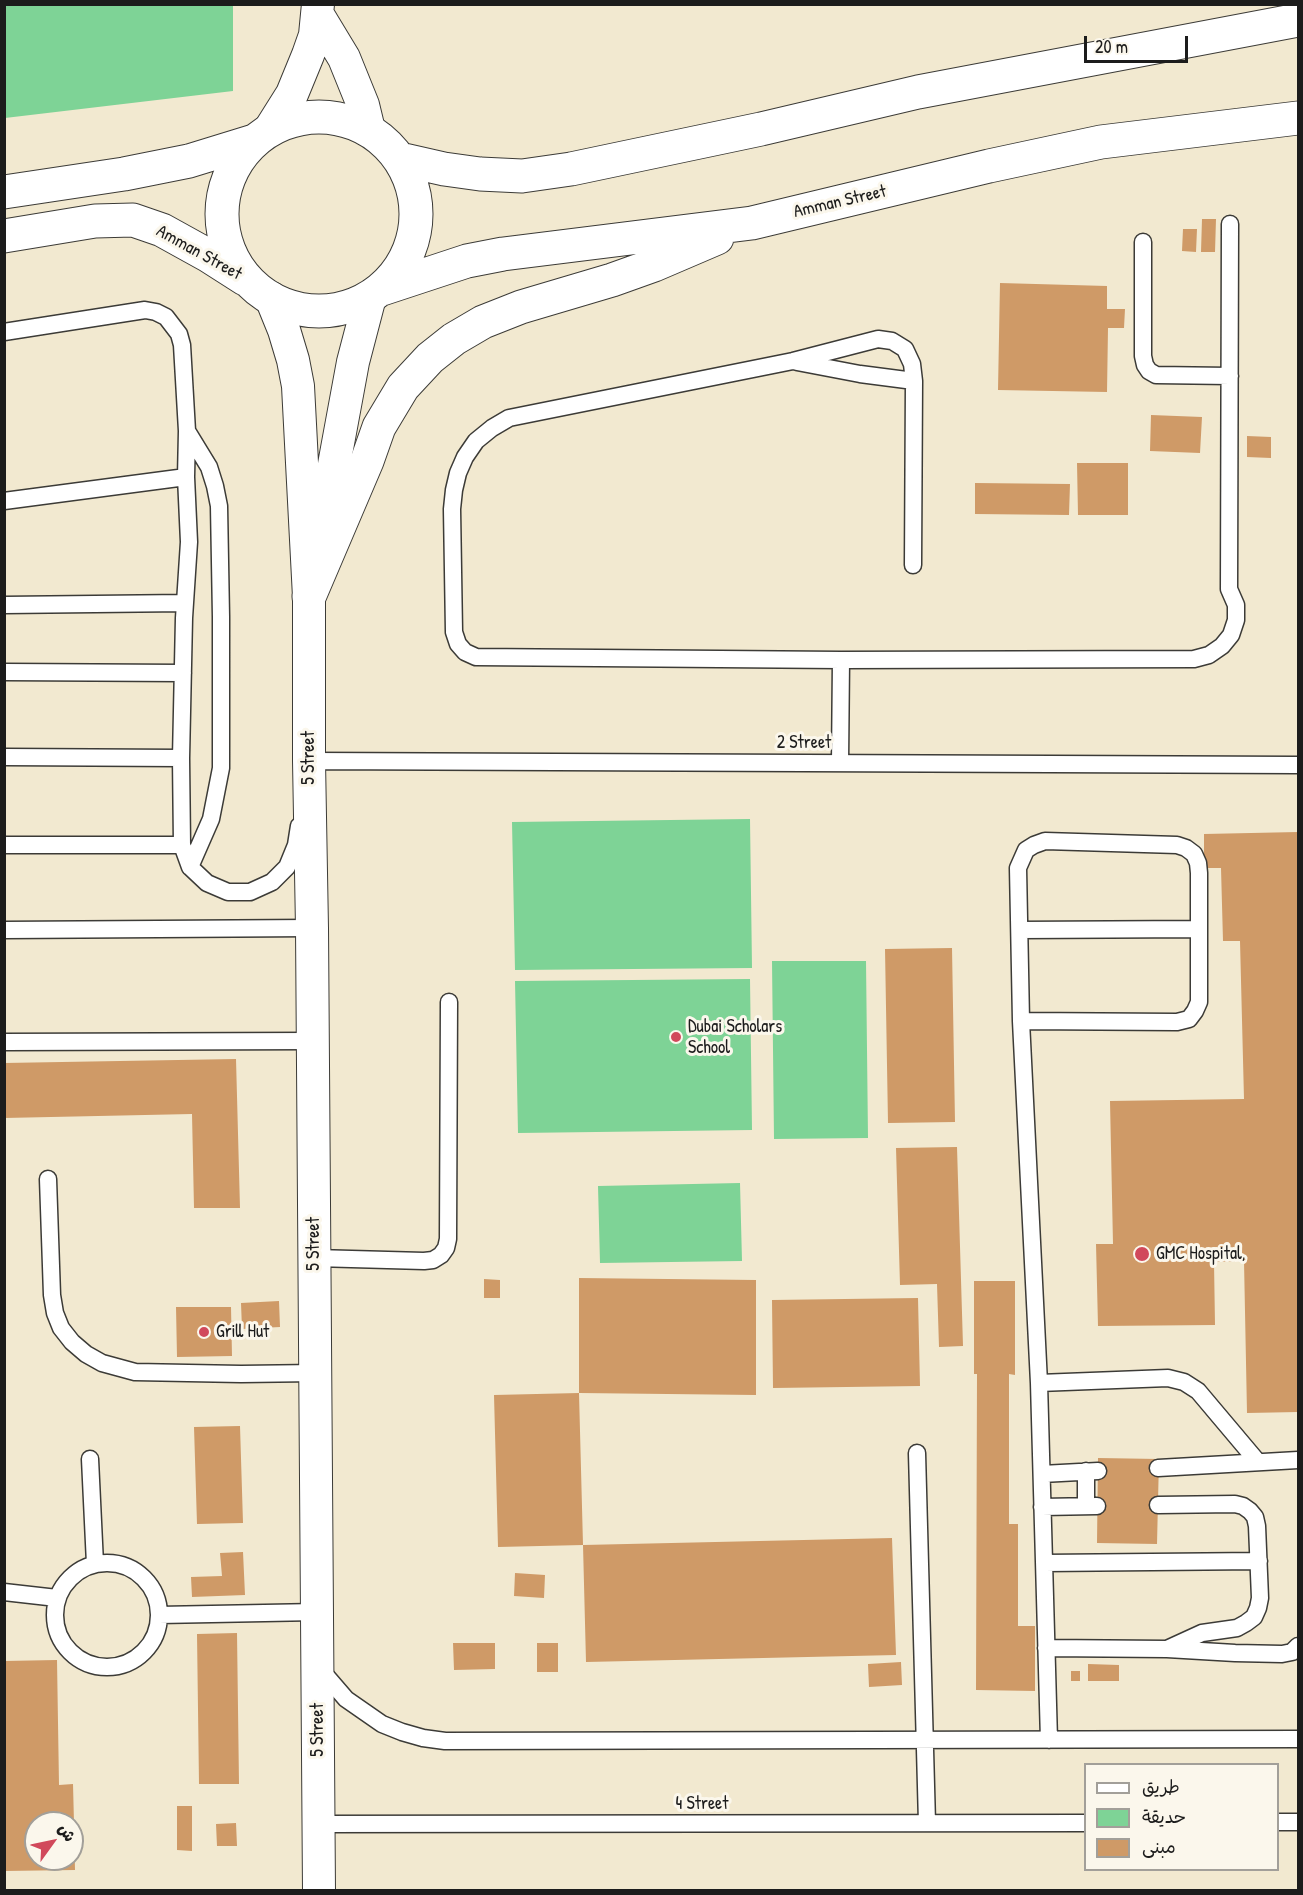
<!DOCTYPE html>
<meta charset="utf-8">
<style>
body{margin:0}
#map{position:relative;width:1303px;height:1895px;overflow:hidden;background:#f2e9d0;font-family:"Patrick Hand","Playpen Sans Arabic",sans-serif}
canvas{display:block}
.frame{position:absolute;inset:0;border:6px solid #1c1c1c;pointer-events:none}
.legend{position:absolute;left:1084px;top:1763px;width:195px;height:108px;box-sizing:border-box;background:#fbf7ec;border:2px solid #a29f99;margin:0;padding:8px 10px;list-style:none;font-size:18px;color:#1c1c1c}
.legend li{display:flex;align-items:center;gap:12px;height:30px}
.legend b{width:30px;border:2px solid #a29f99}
.north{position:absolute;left:24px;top:1811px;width:60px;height:60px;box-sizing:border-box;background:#fbf7ec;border:2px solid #a29f99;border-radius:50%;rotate:57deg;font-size:16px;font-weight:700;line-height:24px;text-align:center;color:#1c1c1c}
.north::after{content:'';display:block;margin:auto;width:21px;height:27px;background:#d1495b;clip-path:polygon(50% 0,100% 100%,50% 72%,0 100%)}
.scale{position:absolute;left:1084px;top:36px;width:104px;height:27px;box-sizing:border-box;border:3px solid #1c1c1c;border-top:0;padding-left:8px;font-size:18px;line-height:21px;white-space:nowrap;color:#1c1c1c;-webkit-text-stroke:4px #fbf7ec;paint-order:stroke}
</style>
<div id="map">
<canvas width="1303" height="1895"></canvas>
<div class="frame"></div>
<ul class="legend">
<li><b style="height:8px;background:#fff"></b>طريق</li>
<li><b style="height:16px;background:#7ed396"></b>حديقة</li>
<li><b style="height:16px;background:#cf9a67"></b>مبنى</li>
</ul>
<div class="north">ش</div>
<div class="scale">20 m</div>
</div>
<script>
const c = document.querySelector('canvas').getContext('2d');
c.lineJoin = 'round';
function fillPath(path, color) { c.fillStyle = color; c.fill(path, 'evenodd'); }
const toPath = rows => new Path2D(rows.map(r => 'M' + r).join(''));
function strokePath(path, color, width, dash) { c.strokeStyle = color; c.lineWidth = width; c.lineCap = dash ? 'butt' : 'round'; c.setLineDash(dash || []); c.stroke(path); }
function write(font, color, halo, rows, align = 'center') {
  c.font = font + ' "Patrick Hand",sans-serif'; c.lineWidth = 6; c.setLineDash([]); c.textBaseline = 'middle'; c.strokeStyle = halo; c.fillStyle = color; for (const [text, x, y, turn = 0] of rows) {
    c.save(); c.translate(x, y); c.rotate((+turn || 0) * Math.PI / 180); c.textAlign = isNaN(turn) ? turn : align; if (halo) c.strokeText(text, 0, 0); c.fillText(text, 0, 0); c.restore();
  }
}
fillPath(toPath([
 [4,5,233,5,233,91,5,118],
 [750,819,752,968,515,970,512,822],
 [772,961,866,961,868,1138,774,1139],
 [750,979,752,1130,518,1133,515,981],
 [740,1183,742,1261,600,1263,598,1186]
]), '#7ed396');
fillPath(toPath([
 [1202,219,1216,219,1215,252,1201,252],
 [1183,229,1197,229,1196,252,1182,251],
 [1000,283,1107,286,1107,309,1125,309,1124,328,1108,328,1107,392,998,390],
 [1151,415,1202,417,1200,453,1150,451],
 [1247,436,1271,437,1271,458,1247,457],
 [1077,463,1128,463,1128,515,1078,515],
 [975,483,1070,484,1069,515,975,514],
 [1298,832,1298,1412,1247,1413,1244,1261,1214,1262,1215,1325,1098,1326,1096,1244,1113,1244,1110,1101,1244,1099,1240,941,1223,941,1221,868,1204,868,1204,834],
 [952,948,955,1122,888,1123,885,949],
 [236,1059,240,1208,194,1208,192,1114,4,1118,4,1063],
 [957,1147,963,1346,939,1347,937,1284,900,1285,896,1148],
 [579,1278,756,1280,756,1395,579,1393],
 [484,1279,500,1280,500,1298,484,1298],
 [974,1281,1015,1281,1015,1375,1009,1374,1009,1524,1018,1524,1018,1626,1035,1626,1035,1691,976,1690,977,1374,974,1374],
 [918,1298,920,1386,773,1388,772,1300],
 [279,1301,280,1327,242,1329,241,1303],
 [176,1307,231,1307,232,1356,177,1357],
 [579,1393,583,1545,498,1547,494,1395],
 [240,1426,243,1523,197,1524,194,1427],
 [1098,1458,1159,1459,1157,1544,1097,1543],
 [892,1538,896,1655,586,1662,583,1545],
 [243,1552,245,1595,192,1597,191,1577,222,1576,220,1553],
 [515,1573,545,1575,544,1598,514,1596],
 [237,1633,239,1784,199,1784,197,1634],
 [453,1643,495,1643,495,1669,454,1670],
 [537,1643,558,1643,558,1672,537,1672],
 [57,1660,59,1785,73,1784,74,1823,36,1823,36,1859,72,1859,72,1828,74,1828,75,1870,4,1871,4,1661],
 [901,1662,902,1685,869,1687,868,1664],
 [1088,1664,1119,1665,1119,1681,1088,1681],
 [1071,1671,1080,1671,1080,1681,1071,1681],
 [177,1806,192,1806,192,1851,177,1850],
 [236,1823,237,1846,217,1846,216,1824]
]), '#cf9a67');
const lane = toPath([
 [1143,242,1143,356,1145,365,1149,371,1156,375,1230,376],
 [4,332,145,310,156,312,166,317,179,334,182,345,187,431,186,477,189,542,184,618,181,758,182,845,190,867,207,883,228,892,250,892,272,882,287,867,296,845,299,826],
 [797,362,860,374,914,381],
 [187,431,209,467,215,486,219,506,221,617,221,768,211,819,190,867],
 [4,501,186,477],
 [913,565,914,381,912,364,905,349,892,341,878,339,793,361,509,418,492,428,476,441,465,457,458,473,454,490,452,509,454,632,458,644,465,652,476,657,841,660,1194,659,1209,655,1222,646,1231,635,1236,620,1236,605,1229,589,1230,224],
 [4,605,185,603],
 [4,672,183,673],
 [4,757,181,758],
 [840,763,841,660],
 [308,768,309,761,1298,765],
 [4,845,182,845],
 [4,930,312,928],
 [1020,930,1199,929],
 [1021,1021,1177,1022,1189,1019,1195,1011,1199,1002,1199,873,1198,863,1194,854,1186,848,1177,845,1045,841,1034,845,1026,850,1018,868,1021,1021,1039,1383,1049,1740],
 [4,1042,313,1041],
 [48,1179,52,1295,55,1313,61,1328,72,1342,86,1354,102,1363,135,1372,241,1374,316,1373],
 [315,1258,424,1261,433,1260,441,1255,446,1248,448,1239,449,1002],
 [1039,1383,1168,1378,1184,1382,1198,1391,1257,1461],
 [917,1453,927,1823],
 [90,1459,95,1564],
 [1158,1468,1298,1460],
 [1086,1471,1086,1505],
 [1042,1474,1098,1471],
 [1158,1505,1235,1504,1243,1506,1250,1511,1255,1517,1257,1526,1260,1598,1258,1608,1254,1617,1246,1623,1237,1628,1202,1633,1167,1649],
 [1042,1507,1097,1506],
 [1044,1563,1259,1561],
 '55 1615a52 52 0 1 1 104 0a52 52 0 1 1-104 0Z',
 [4,1592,57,1598],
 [159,1615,317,1612],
 [1046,1648,1167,1649,1235,1653,1282,1654,1292,1652,1298,1646],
 [321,1670,346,1699,382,1724,402,1732,423,1738,445,1741,1298,1739],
 [1278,1822,1298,1822],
 [319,1824,1086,1823]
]);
const street = toPath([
 [318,15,344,58,363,105,369,130],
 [270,129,292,94,308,55,315,35,318,4],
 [271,298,284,330,293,360,298,386,309,597,309,761,312,928,319,1890],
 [319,546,353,362,370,297]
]);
const secondary = toPath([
 '222 214a97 97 0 1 1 194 0a97 97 0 1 1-194 0Z',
 [400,159,444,169,480,174,522,176,571,169,761,129,918,92,1298,20],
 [4,192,124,174,189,161,254,141],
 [4,236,95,221,133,220,162,230,209,256,245,279],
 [382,289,467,261,503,254,752,223,989,166,1101,142,1298,118],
 [309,597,367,461,379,427,403,387,430,358,454,339,483,322,521,307,612,280,654,265,717,238]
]);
strokePath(lane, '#3c3b37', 19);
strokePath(street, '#3c3b37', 34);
strokePath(secondary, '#3c3b37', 35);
strokePath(lane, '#fff', 16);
strokePath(street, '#fff', 32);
strokePath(secondary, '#fff', 33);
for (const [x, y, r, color] of [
 [676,1037,6,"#d1495b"],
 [1142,1254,8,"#d1495b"],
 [204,1332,6,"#d1495b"]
]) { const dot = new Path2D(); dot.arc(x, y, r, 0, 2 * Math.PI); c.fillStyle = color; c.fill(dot); strokePath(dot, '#fbf7ec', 2); }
write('18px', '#1c1c1c', '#fbf7ec', [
 ["Amman Street",840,202,-13],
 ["Amman Street",199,253,29],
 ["2 Street",804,743],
 ["5 Street",309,758,-90],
 ["5 Street",314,1244,-90],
 ["5 Street",318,1730,-90],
 ["4 Street",702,1804]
]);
write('18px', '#1c1c1c', '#fbf7ec', [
 ["Dubai Scholars",688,1027],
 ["School",688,1048],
 ["GMC Hospital,",1156,1254],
 ["Grill Hut",216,1332]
], 'left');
</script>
